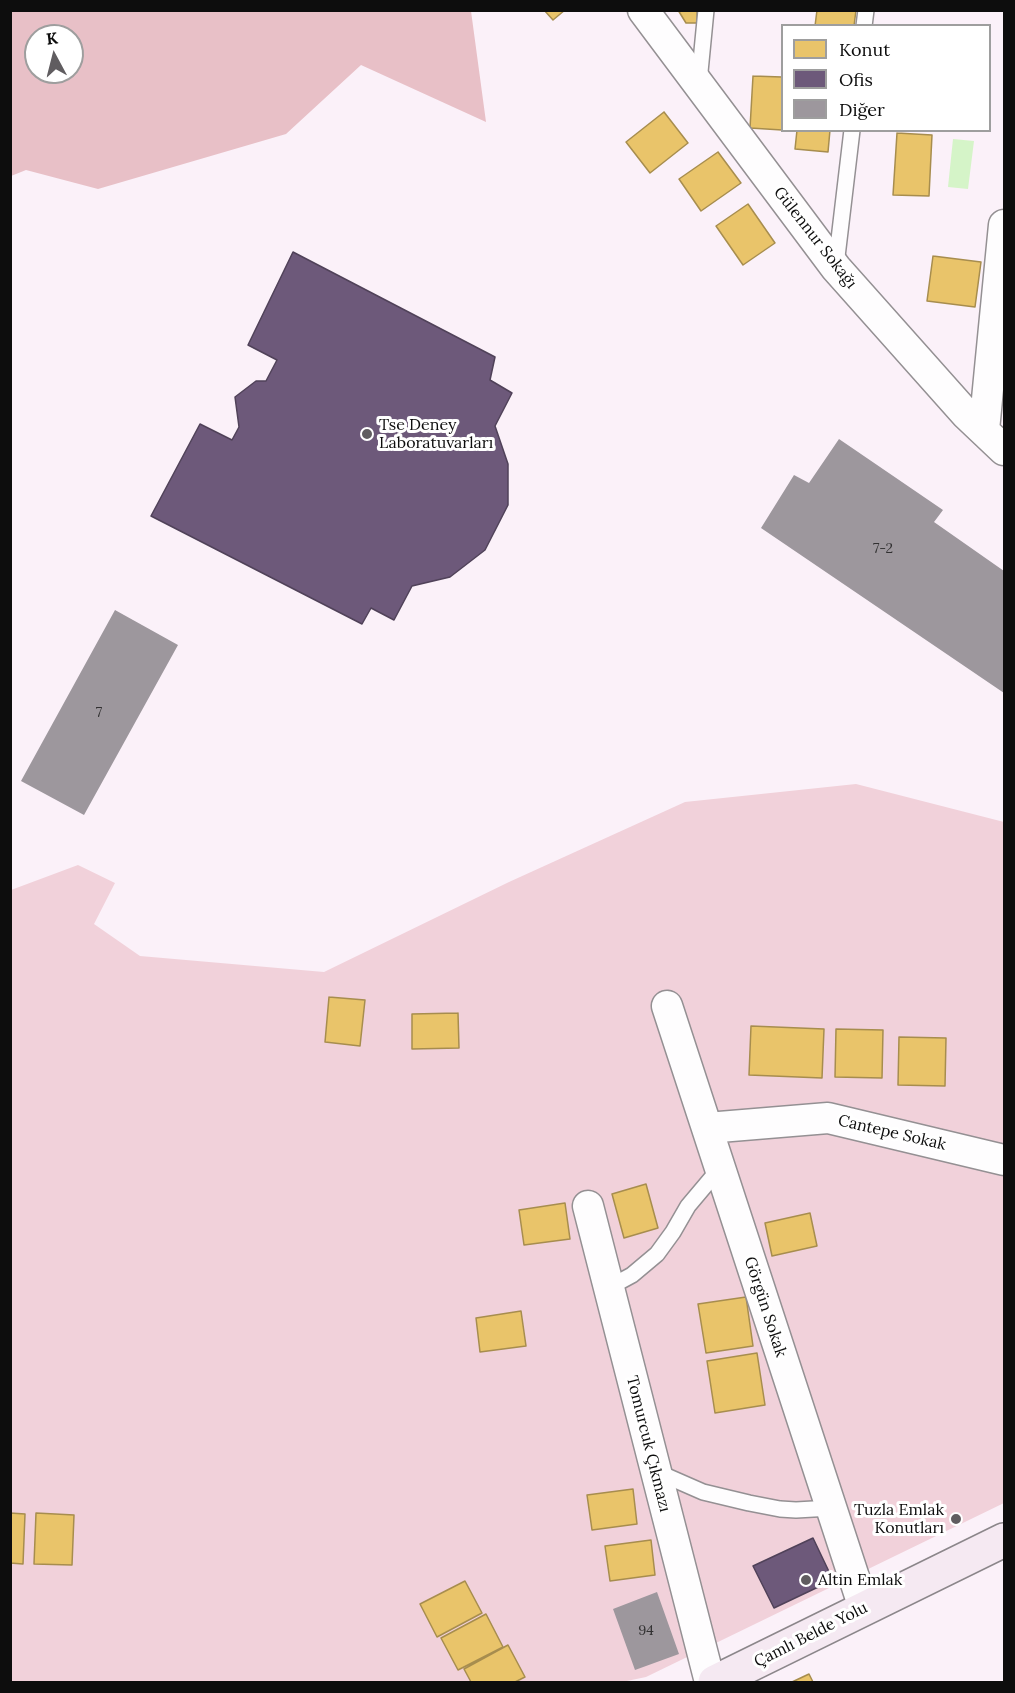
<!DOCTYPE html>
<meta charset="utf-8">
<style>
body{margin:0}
#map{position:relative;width:1015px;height:1693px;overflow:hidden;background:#fbf1f9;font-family:Lora,serif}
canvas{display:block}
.frame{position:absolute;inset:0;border:12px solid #0d0d0d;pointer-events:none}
.legend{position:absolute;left:781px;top:24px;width:210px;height:108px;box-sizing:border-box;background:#fff;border:2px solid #9e9e9e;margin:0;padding:8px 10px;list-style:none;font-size:18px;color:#0d0d0d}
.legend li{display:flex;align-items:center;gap:12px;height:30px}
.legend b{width:30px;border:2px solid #9e9e9e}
.north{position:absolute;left:24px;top:24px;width:60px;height:60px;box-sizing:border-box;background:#fff;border:2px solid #9e9e9e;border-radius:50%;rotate:353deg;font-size:16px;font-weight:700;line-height:24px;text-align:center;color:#0d0d0d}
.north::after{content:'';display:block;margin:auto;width:21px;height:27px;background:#605d60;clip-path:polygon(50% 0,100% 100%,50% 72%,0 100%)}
</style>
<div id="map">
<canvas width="1015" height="1693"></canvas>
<div class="frame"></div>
<ul class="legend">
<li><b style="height:16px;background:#e9c46a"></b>Konut</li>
<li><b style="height:16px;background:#6d597a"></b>Ofis</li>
<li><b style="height:16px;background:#9d979d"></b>Diğer</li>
</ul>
<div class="north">K</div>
</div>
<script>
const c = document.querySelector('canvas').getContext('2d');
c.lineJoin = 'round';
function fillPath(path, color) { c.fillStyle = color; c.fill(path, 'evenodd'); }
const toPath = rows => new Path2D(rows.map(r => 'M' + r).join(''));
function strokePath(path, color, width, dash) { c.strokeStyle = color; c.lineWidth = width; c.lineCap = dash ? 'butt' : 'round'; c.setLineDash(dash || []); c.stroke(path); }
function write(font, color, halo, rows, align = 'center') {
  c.font = font + ' Lora,serif'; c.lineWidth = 6; c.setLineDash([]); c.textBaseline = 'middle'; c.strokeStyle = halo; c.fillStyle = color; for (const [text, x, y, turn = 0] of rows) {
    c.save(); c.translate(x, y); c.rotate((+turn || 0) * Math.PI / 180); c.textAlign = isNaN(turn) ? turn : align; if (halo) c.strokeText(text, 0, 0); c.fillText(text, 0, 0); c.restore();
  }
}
fillPath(toPath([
 [856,784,1004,822,1004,1503,646,1677,622,1682,11,1682,11,890,78,865,115,883,94,924,140,956,324,972,509,882,685,802]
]), '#f1d1da');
fillPath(toPath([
 [10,11,471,11,486,122,361,65,286,134,98,189,26,170,11,176],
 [36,36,72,36,72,72,36,72]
]), '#e8c0c7');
fillPath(toPath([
 [953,139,974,141,968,189,948,187]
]), '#d5f4c8');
const homes = toPath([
 [544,10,565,10,553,20,544,10],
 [678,10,697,10,697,23,686,23,678,10],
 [817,10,856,10,854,26,815,26,817,10],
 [753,76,782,77,782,130,750,128,753,76],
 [664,112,688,143,650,173,626,142,664,112],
 [797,130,830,130,828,152,795,149,797,130],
 [897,133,932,135,929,196,893,195,897,133],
 [718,152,741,183,701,211,679,179,718,152],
 [748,204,775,243,743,265,716,226,748,204],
 [933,256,981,262,975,307,927,301,933,256],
 [329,997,365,1000,360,1046,325,1042,329,997],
 [458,1013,459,1048,412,1049,412,1014,458,1013],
 [751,1026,824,1029,822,1078,749,1075,751,1026],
 [836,1029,883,1030,882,1078,835,1077,836,1029],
 [899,1037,946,1038,945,1086,898,1085,899,1037],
 [646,1184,658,1228,624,1238,612,1194,646,1184],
 [565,1203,570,1239,524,1245,519,1210,565,1203],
 [810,1213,817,1246,772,1256,765,1223,810,1213],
 [746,1297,753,1346,706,1353,698,1304,746,1297],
 [521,1311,526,1346,480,1352,476,1318,521,1311],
 [757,1353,765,1405,715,1413,707,1361,757,1353],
 [633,1489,637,1524,592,1530,587,1495,633,1489],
 [10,1513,25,1514,23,1564,10,1563,10,1513],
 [36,1513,74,1515,72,1565,34,1564,36,1513],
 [651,1540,655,1575,610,1581,605,1546,651,1540],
 [465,1581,482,1613,437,1637,420,1604,465,1581],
 [486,1614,503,1647,458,1670,441,1638,486,1614],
 [508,1645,525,1677,515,1682,471,1682,464,1669,508,1645],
 [809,1674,813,1682,792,1682,809,1674]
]);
fillPath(homes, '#e9c46a');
strokePath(homes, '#a78d4e', 1.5);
const offices = toPath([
 [293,252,495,357,490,380,512,393,495,426,508,464,508,505,485,550,450,577,412,586,394,620,371,608,362,624,151,516,200,424,232,440,239,427,235,397,256,381,266,381,277,360,248,345,293,252],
 [813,1538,833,1580,774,1608,753,1566,813,1538]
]);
fillPath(offices, '#6d597a');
strokePath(offices, '#504259', 1.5);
fillPath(toPath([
 [839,439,943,510,934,522,1004,571,1004,693,761,528,794,475,809,483],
 [115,610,178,645,84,815,21,781],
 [657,1592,679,1654,635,1670,613,1609]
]), '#9d979d');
const lane = toPath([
 [864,26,866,10],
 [699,82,706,10],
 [836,265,852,130],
 [608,1288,632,1275,657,1254,673,1232,688,1206,720,1168],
 [655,1471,703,1492,749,1503,780,1509,796,1510,831,1508]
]);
const street = toPath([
 [643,10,836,268,966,414,1004,450],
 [984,430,1004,225],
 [667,1006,864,1608],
 [707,1128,828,1118,1004,1160],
 [588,1206,710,1682]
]);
const secondary = toPath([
 [715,1682,1004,1540]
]);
strokePath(lane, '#949093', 18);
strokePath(street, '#949093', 33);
strokePath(secondary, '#8b868a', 36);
strokePath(lane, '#fefdfe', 15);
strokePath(street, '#fefdfe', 30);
strokePath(secondary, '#f5e9f2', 33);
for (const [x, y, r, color] of [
 [367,434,6,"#605d60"],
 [956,1519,6,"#605d60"],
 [806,1580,6,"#605d60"]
]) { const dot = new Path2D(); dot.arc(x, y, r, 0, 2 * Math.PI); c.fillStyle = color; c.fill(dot); strokePath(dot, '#fff', 2); }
write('14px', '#313031', null, [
 ["7-2",883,549],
 ["7",99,713],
 ["94",646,1631]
]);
write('16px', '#0d0d0d', '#fff', [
 ["Gülennur Sokağı",815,238,52],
 ["Cantepe Sokak",892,1133,13],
 ["Görgün Sokak",765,1307,72],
 ["Tomurcuk Çıkmazı",648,1444,76],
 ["Çamlı Belde Yolu",811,1635,-27]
]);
write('16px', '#0d0d0d', '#fff', [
 ["Tse Deney",379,425],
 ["Laboratuvarları",379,443],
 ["Tuzla Emlak",944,1510,"right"],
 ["Konutları",944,1528,"right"],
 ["Altin Emlak",818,1580]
], 'left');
</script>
